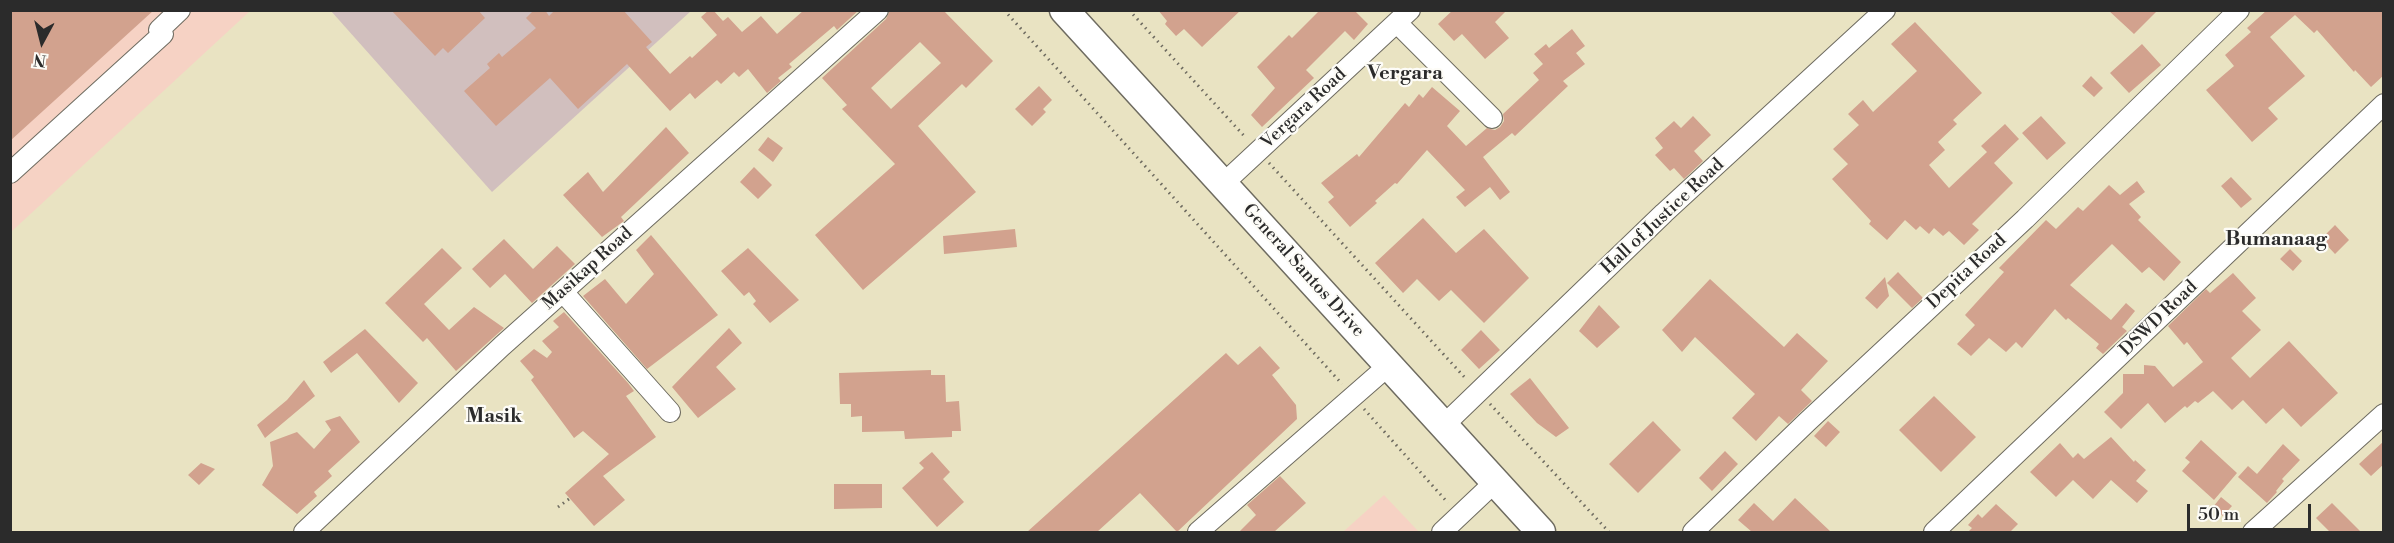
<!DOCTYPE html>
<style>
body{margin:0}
#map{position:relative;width:2394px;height:543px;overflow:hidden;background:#e9e3c2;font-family:"Libre Bodoni",serif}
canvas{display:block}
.frame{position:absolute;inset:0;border:12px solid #2b2b2b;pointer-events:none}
.north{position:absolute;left:12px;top:12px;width:60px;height:60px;-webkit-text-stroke:4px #fdfcf7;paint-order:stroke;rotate:187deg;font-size:16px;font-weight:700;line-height:24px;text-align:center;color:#2b2b2b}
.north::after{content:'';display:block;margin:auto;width:21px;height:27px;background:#2b2b2b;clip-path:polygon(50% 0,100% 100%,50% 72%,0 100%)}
.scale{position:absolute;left:2187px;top:504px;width:124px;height:27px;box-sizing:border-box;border:3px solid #2b2b2b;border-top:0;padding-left:8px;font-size:18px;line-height:21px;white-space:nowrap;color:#2b2b2b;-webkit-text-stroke:4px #fdfcf7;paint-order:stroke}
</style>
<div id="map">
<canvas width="2394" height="543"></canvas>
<div class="frame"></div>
<div class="north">N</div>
<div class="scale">50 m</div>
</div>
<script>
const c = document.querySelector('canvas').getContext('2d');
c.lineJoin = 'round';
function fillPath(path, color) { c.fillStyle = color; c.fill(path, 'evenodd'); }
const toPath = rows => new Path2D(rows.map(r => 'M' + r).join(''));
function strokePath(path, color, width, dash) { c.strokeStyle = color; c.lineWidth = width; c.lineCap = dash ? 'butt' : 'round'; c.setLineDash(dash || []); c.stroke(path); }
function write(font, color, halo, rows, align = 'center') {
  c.font = font + ' "Libre Bodoni",serif'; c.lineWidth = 4.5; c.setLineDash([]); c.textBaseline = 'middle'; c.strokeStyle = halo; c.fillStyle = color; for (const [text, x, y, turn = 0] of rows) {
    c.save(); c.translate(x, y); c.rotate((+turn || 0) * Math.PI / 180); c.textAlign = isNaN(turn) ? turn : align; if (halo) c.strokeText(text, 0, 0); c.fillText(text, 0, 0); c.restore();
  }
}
fillPath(toPath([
 [11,11,250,11,11,232],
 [1384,495,1419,532,1343,532]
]), '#f6d2c4');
fillPath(toPath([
 [331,11,691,11,492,192]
]), '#d1bfbe');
fillPath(toPath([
 [10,10,154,10,10,141],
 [391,10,478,10,485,18,448,53,443,48,435,56],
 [534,10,545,10,549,16,555,10,623,10,652,42,646,47,670,74,690,56,692,58,717,35,701,17,709,10,713,10,723,21,728,17,742,32,761,16,777,34,804,10,859,10,837,30,834,26,789,64,792,67,778,78,781,81,767,93,748,69,739,77,734,72,721,84,717,80,695,99,690,93,670,111,627,64,578,109,550,78,496,126,464,91,490,68,487,64,499,53,502,57,536,28,526,18],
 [890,10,943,10,993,61,966,88,962,84,918,126,976,192,863,290,815,235,895,164,842,109,847,105,822,78,886,19],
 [920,42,941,63,891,109,871,88],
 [1158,10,1241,10,1202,47,1184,29,1176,36,1165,24,1167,21],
 [1320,10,1354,10,1368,24,1354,40,1345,31,1306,70,1314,78,1262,127,1251,115,1275,88,1257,67,1289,35,1292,38],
 [1453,10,1507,10,1495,22,1509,38,1485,59,1462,34,1454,41,1438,24],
 [2108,10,2158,10,2134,34],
 [2267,10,2384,10,2384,75,2371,87,2355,70,2354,72,2317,30,2314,33,2295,15,2270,37,2305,76,2268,108,2278,119,2252,142,2206,90,2234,66,2225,55,2251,32,2247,28],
 [1915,22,1982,93,1953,120,1957,124,1938,142,1945,150,1929,165,1949,188,1987,152,1981,146,2005,124,2019,139,1994,163,2013,183,1972,224,1979,230,1964,245,1949,231,1943,236,1934,228,1929,234,1920,226,1916,230,1905,220,1887,240,1869,224,1871,221,1832,179,1848,164,1833,149,1859,125,1848,114,1863,100,1873,112,1917,71,1891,44],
 [1572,29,1585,46,1576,53,1585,64,1563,81,1568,86,1515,136,1512,133,1483,157,1510,192,1500,200,1490,187,1465,207,1456,197,1465,190,1427,150,1397,184,1395,183,1375,201,1377,203,1350,227,1328,202,1334,197,1321,183,1357,154,1359,157,1405,103,1409,107,1419,94,1423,98,1432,87,1460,111,1447,126,1466,146,1487,128,1495,130,1500,127,1504,121,1503,114,1539,80,1533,73,1543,64,1534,54,1546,44,1549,48],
 [2142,44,2161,65,2129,93,2110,73],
 [2091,76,2103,88,2094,97,2082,86],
 [1039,86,1052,100,1043,109,1046,112,1032,126,1015,109],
 [1693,116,1711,135,1694,151,1703,161,1684,179,1674,168,1670,171,1655,155,1663,148,1655,138,1674,121,1681,128],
 [2041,116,2066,143,2047,160,2022,133],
 [666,127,689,153,621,217,624,221,602,237,563,195,588,172,603,192],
 [768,137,783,148,773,162,758,150],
 [754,167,772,185,758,199,740,182],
 [2231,177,2252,199,2241,208,2221,186],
 [2137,181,2145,192,2129,204,2141,217,2138,220,2181,262,2164,281,2149,267,2142,273,2112,244,2070,285,2111,320,2126,303,2135,311,2122,327,2127,331,2103,354,2096,348,2099,344,2068,318,2066,320,2055,309,2022,348,2016,342,2006,352,1989,338,1971,356,1957,344,1975,325,1965,315,2004,272,1999,268,2046,220,2056,229,2078,207,2083,211,2109,185,2120,195],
 [1423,218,1456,253,1484,229,1529,278,1484,323,1451,290,1439,301,1417,279,1403,293,1375,263],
 [2335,225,2349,240,2335,254,2321,239],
 [1015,229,1017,247,944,254,943,236],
 [651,235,718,315,647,369,583,296,605,279,626,304,654,274,636,250],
 [504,239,533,269,557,246,575,264,532,303,505,274,490,288,472,269],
 [442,248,462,268,424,304,449,330,474,307,504,328,456,371,427,338,423,342,385,303],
 [748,248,799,300,770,323,753,304,756,301,749,292,744,296,721,271],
 [2290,249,2302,261,2293,271,2280,259],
 [1898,272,1923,298,1912,308,1887,283],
 [2233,273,2256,298,2242,311,2261,330,2231,358,2250,378,2289,341,2338,393,2301,427,2283,408,2266,424,2243,400,2232,410,2213,391,2198,403,2195,401,2187,408,2185,406,2165,423,2148,403,2121,429,2104,412,2123,393,2123,374,2144,374,2144,365,2155,366,2173,387,2203,362,2187,342,2184,345,2168,326,2206,289,2210,293],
 [1885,277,1889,296,1877,309,1865,298],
 [1710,279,1784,347,1797,333,1828,361,1801,390,1812,401,1788,424,1779,416,1756,441,1732,418,1755,394,1695,337,1682,352,1662,330],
 [1599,305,1620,327,1597,348,1579,331],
 [564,312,628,383,634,391,626,396,656,437,603,476,625,500,594,526,565,493,609,454,583,431,574,438,531,380,534,377,520,361,534,349,547,358,552,352,542,341,559,327,553,321],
 [729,328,742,343,716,367,736,389,698,418,672,387],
 [365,329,418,383,399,403,357,353,331,373,323,362],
 [1481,330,1500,350,1479,369,1461,350],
 [1260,346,1280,368,1272,375,1296,405,1297,419,1177,532,1140,493,1097,532,1027,532,1226,353,1238,365],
 [931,370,931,375,945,375,946,402,959,401,961,431,952,431,952,437,905,439,904,431,862,432,862,416,851,417,851,404,840,404,839,373],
 [1530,378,1569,428,1556,437,1537,423,1510,394],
 [304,380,315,396,265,438,257,425,287,400],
 [1934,396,1976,437,1941,472,1899,430],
 [340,416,360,442,328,471,332,476,314,492,317,496,297,514,262,485,273,466,270,442,297,432,314,449,331,430,325,421],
 [1653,421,1681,450,1638,493,1609,464],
 [1828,421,1840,432,1826,447,1814,436],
 [2111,437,2134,462,2135,460,2146,470,2136,481,2148,491,2137,503,2111,480,2093,499,2073,480,2056,497,2030,472,2060,443,2073,458,2078,453,2084,459],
 [2201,440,2237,473,2214,500,2182,471,2190,462,2185,458],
 [2384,441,2384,464,2371,476,2359,464],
 [2283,444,2300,460,2282,479,2284,481,2276,491,2277,492,2267,503,2238,477,2248,466,2257,474],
 [1725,451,1738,464,1712,491,1699,478],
 [932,452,950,472,943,479,964,502,937,527,902,488,924,468,919,463],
 [201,463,215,469,199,485,188,475],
 [1280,476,1306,503,1274,532,1239,532,1256,515,1247,505],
 [834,484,882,484,882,508,834,509],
 [2221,497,2232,506,2223,516,2213,507],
 [1795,498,1831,532,1752,532,1738,520,1754,503,1773,521],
 [2332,503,2361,532,2330,532,2316,518],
 [1996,504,2018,524,2010,532,1968,532,1972,528,1968,525,1978,514,1982,518]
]), '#d2a28e');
const minor = toPath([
 [1397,23,1492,118],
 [10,173,163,34,159,30,180,10],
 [1224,183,1410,10],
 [563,292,670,412],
 [1443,426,1664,213,1885,10],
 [304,532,502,346,878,10],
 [1198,532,1388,366],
 [1442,532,1495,482],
 [1693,532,1807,422,2025,219,2239,10],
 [1934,532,2384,104],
 [2253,532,2384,414]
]);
const highway = toPath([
 [1064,10,1541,532]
]);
strokePath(minor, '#6e6b60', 22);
strokePath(highway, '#6e6b60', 31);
strokePath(toPath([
 [1004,10,1342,384],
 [1129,10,1246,138],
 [1269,163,1467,380],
 [1490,404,1609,532],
 [1364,409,1448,503],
 [558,507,569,499]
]), '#6e6b60', 3, [1.5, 4.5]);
strokePath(minor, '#fff', 20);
strokePath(highway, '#fff', 28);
write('18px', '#2b2b2b', '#fdfcf7', [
 ["Vergara Road",1304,109,-43],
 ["Hall of Justice Road",1663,217,-43],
 ["Masikap Road",588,269,-42],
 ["General Santos Drive",1303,271,48],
 ["Depita Road",1967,272,-43],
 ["DSWD Road",2159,319,-44]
]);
write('bold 20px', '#2b2b2b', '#fdfcf7', [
 ["Vergara",1405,74],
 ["Bumanaag",2276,240],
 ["Masik",494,417]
]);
</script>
